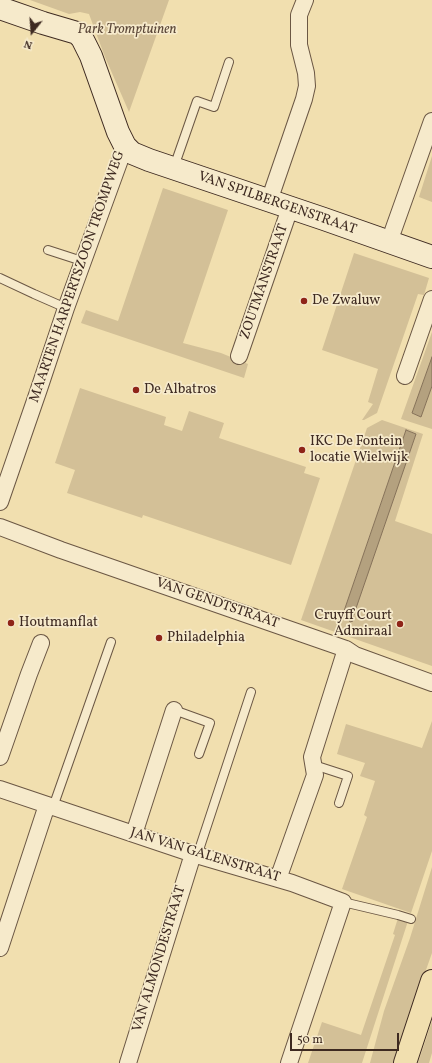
<!DOCTYPE html>
<style>
body{margin:0}
#map{position:relative;width:432px;height:1063px;overflow:hidden;background:#f1dfaf;font-family:Vollkorn,serif}
canvas{display:block}
.north{position:absolute;left:12px;top:12px;width:40px;height:40px;-webkit-text-stroke:3px #f6eacb;paint-order:stroke;rotate:197deg;font-size:11px;font-weight:700;line-height:16px;text-align:center;color:#3e2a21}
.north::after{content:'';display:block;margin:auto;width:14px;height:18px;background:#3e2a21;clip-path:polygon(50% 0,100% 100%,50% 72%,0 100%)}
.scale{position:absolute;left:290px;top:1033px;width:109px;height:18px;box-sizing:border-box;border:2px solid #3e2a21;border-top:0;padding-left:5px;font-size:12px;line-height:14px;white-space:nowrap;color:#3e2a21;-webkit-text-stroke:3px #f6eacb;paint-order:stroke}
</style>
<div id="map">
<canvas width="432" height="1063"></canvas>
<div class="north">N</div>
<div class="scale">50 m</div>
</div>
<script>
const c = document.querySelector('canvas').getContext('2d');
c.lineJoin = 'round';
function fillPath(path, color) { c.fillStyle = color; c.fill(path, 'evenodd'); }
const toPath = rows => new Path2D(rows.map(r => 'M' + r).join(''));
function strokePath(path, color, width, dash) { c.strokeStyle = color; c.lineWidth = width; c.lineCap = dash ? 'butt' : 'round'; c.setLineDash(dash || []); c.stroke(path); }
function write(font, color, halo, rows, align = 'center') {
  c.font = font + ' Vollkorn,serif'; c.lineWidth = 3.5; c.setLineDash([]); c.textBaseline = 'middle'; c.strokeStyle = halo; c.fillStyle = color; for (const [text, x, y, turn = 0] of rows) {
    c.save(); c.translate(x, y); c.rotate((+turn || 0) * Math.PI / 180); c.textAlign = isNaN(turn) ? turn : align; if (halo) c.strokeText(text, 0, 0); c.fillText(text, 0, 0); c.restore();
  }
}
fillPath(toPath([
 [30,0,169,0,129,112,105,57,89,14,80,12,69,14],
 [432,156,432,202,419,197],
 [163,188,228,210,183,343,221,353,248,364,244,378,81,323,86,310,118,321],
 [354,253,429,278,424,295,418,294,377,413,364,420,362,420,373,404,368,402,378,369,322,350],
 [432,332,432,357,412,413,421,417,432,386,432,429,401,419],
 [80,388,166,417,164,425,182,431,189,411,224,423,219,438,306,467,304,473,320,478,291,565,143,515,142,518,67,493,75,470,55,463],
 [382,420,423,434,395,521,432,534,432,666,301,620,367,428],
 [406,430,416,434,353,616,350,622,349,619,343,617,343,614],
 [432,721,432,851,411,913,342,889,367,817,364,815,375,781,360,776,365,763,337,754,346,724,422,748],
 [432,867,432,953,393,1063,370,1063,384,1011,410,938],
 [398,918,408,921,362,1063,308,1063,322,1022,361,1035,395,935,393,934],
 [432,1021,432,1053,429,1063,418,1063]
]), '#d3c097');
const water = toPath([
 [432,357,432,386,421,417,412,413,432,357],
 [406,430,416,434,353,617,352,617,353,621,350,622,349,619,343,617,343,614,406,430]
]);
fillPath(water, '#b4a17f');
strokePath(water, '#857159', 1);
const lane = toPath([
 [174,167,197,101,214,107,229,62],
 [48,250,82,261],
 [0,278,34,294,66,308],
 [174,710,210,723,199,754],
 [314,765,348,776,339,803],
 [53,807,111,642],
 [197,856,251,692],
 [343,902,398,915,411,919]
]);
const street = toPath([
 [269,201,304,99,307,86,306,73,299,45,299,15,305,0],
 [389,242,432,121],
 [239,356,290,208],
 [405,376,432,299],
 [0,502,39,389,66,308,125,146],
 [0,527,61,550,346,649,355,655,432,683],
 [0,757,29,674,41,643],
 [0,789,193,854,292,883,343,902,289,1063],
 [134,834,174,710],
 [278,879,315,775,312,757,346,649],
 [0,948,47,805],
 [128,1063,193,854]
]);
const secondary = toPath([
 [0,8,43,23,77,33,82,38,91,56,118,132,125,146,132,153,149,160,324,219,432,257]
]);
const highway = toPath([
 [405,1063,432,981]
]);
strokePath(lane, '#6b5744', 10);
strokePath(street, '#6b5744', 18);
strokePath(secondary, '#3e2a21', 24);
strokePath(highway, '#3e2a21', 24);
strokePath(lane, '#f6eacb', 8);
strokePath(street, '#f6eacb', 16);
strokePath(secondary, '#f6eacb', 22);
strokePath(highway, '#f1dfaf', 22);
for (const [x, y, r, color] of [
 [304,301,4,"#8f2418"],
 [136,390,4,"#8f2418"],
 [302,450,4,"#8f2418"],
 [11,623,4,"#8f2418"],
 [400,624,4,"#8f2418"],
 [159,638,4,"#8f2418"]
]) { const dot = new Path2D(); dot.arc(x, y, r, 0, 2 * Math.PI); c.fillStyle = color; c.fill(dot); strokePath(dot, '#f6eacb', 1.5); }
write('italic 14px', '#5c4839', '#f6eacb', [
 ["Park Tromptuinen",127,30]
]);
write('14px', '#3e2a21', '#f6eacb', [
 ["VAN SPILBERGENSTRAAT",277,204,19],
 ["MAARTEN HARPERTSZOON TROMPWEG",78,277,-71],
 ["ZOUTMANSTRAAT",265,282,-71],
 ["VAN GENDTSTRAAT",217,604,19],
 ["JAN VAN GALENSTRAAT",205,856,17],
 ["VAN ALMONDESTRAAT",160,959,-73]
]);
write('14px', '#3e2a21', '#f6eacb', [
 ["De Zwaluw",312,301],
 ["De Albatros",144,390],
 ["IKC De Fontein",310,442],
 ["locatie Wielwijk",310,458],
 ["Cruyff Court",392,616,"right"],
 ["Admiraal",392,632,"right"],
 ["Houtmanflat",19,623],
 ["Philadelphia",167,638]
], 'left');
</script>
